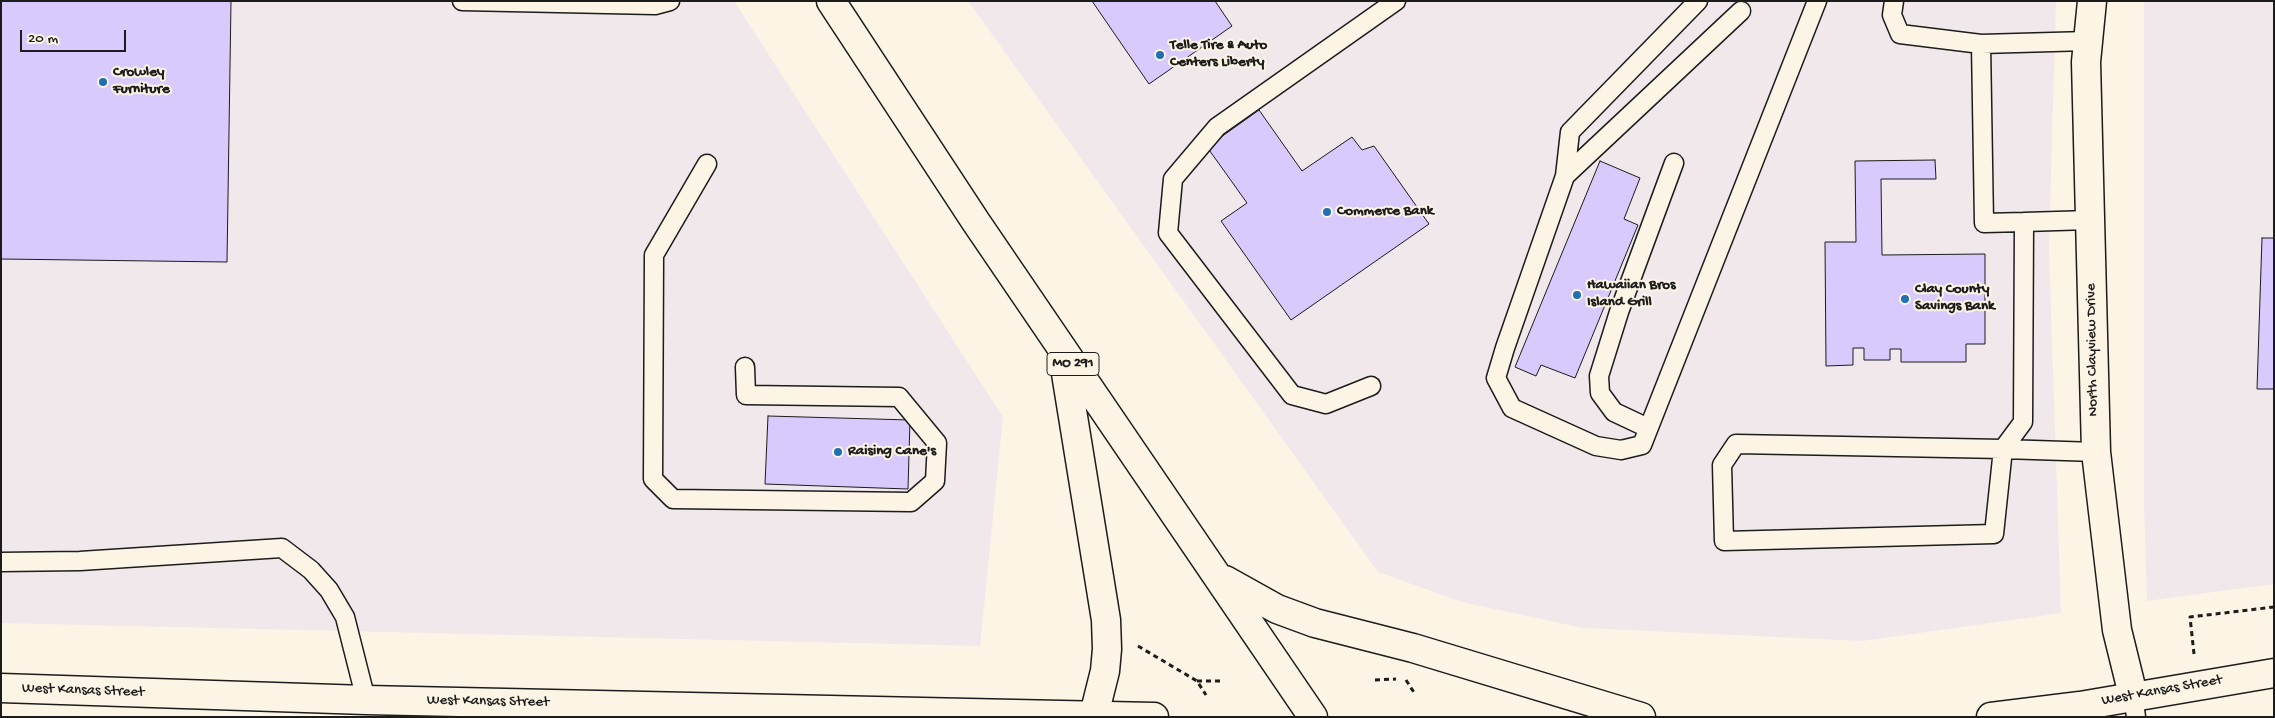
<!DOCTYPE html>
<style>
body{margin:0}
#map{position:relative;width:2275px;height:718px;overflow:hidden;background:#fcf5e5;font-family:"Gochi Hand",sans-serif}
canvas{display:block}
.frame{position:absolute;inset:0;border:2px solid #1c1c1c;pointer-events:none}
.scale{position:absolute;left:20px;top:30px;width:106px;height:22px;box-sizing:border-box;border:2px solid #1c1c1c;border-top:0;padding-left:6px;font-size:15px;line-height:18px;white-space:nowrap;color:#1c1c1c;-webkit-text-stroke:4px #fcf5e5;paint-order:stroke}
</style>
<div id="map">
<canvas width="2275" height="718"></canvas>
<div class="frame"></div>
<div class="scale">20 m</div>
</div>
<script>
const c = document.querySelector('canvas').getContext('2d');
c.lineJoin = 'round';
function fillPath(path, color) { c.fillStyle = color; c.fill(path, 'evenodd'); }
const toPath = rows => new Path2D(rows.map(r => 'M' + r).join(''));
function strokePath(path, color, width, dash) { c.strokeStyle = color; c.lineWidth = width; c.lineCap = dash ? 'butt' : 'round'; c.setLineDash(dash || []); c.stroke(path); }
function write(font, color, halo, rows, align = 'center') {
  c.font = font + ' "Gochi Hand",sans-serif'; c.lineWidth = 4; c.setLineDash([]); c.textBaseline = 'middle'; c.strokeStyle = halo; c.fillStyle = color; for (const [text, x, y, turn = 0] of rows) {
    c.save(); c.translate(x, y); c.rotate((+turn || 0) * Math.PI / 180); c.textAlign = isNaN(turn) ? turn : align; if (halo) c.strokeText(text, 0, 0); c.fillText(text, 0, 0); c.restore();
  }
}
fillPath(toPath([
 [1,1,734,1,1003,417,980,646,1,623],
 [968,1,2056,1,2049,249,2061,613,1863,641,1583,628,1462,602,1378,572],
 [2144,1,2274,1,2274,584,2147,601,2144,506]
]), '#f1e8ec');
const building = toPath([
 [1,1,231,1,227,262,1,259,1,1],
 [1092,1,1215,1,1232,26,1149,84,1092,1],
 [1259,110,1302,171,1352,137,1362,150,1374,146,1429,224,1291,320,1221,221,1247,203,1207,147,1259,110],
 [1935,160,1936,179,1881,179,1882,255,1985,254,1985,344,1966,344,1966,362,1901,362,1901,349,1890,349,1890,360,1864,360,1864,348,1853,348,1853,365,1826,366,1825,242,1856,242,1855,161,1935,160],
 [1600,161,1640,178,1624,219,1638,225,1575,378,1541,365,1536,376,1515,367,1600,161],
 [2262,238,2274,238,2274,389,2257,389,2262,238],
 [768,416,910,420,908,489,765,484,768,416]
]);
fillPath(building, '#d8cafd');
strokePath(building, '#1c1c1c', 1);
const service = toPath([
 [462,1,655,5,670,1],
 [1894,1,1892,15,1900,34,1981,44,1984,223,2024,222,2023,422,2003,449,1994,534,1724,541,1722,465,1736,444,2003,449,2096,452],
 [1741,11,1565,176,1505,348,1496,378,1512,408,1596,446,1621,450,1642,445,1817,1],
 [1981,44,2088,41],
 [707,164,654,255,653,479,673,499,911,502,935,481,937,443,899,397,746,395,745,367],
 [1565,176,1570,132,1698,1],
 [2024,222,2090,220],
 [1371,386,1326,404,1292,395,1168,233,1173,179,1217,127,1396,1],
 [1648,428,1614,412,1600,393,1599,376,1619,312,1674,163],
 [1,562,80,561,282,548,311,570,329,590,345,617,366,700],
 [2133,695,2136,717]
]);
const tertiary = toPath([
 [2092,1,2086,62,2096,452,2117,630,2133,695]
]);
const secondary = toPath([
 [1991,717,2080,706,2274,673]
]);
const primary = toPath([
 [831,1,976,222,1313,717],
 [1063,355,1106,620,1107,649,1105,671,1094,715],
 [1225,580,1277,609,1315,623,1413,648,1641,717]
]);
const trunk = toPath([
 [1,688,366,700,1154,717]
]);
strokePath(service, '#1c1c1c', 21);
strokePath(tertiary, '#1c1c1c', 31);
strokePath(secondary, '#1c1c1c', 31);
strokePath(primary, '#1c1c1c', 31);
strokePath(trunk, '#1c1c1c', 31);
strokePath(toPath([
 [1138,646,1197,681,1206,695],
 [2194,654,2190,617,2274,607],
 [1375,680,1396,679],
 [1406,680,1415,694],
 [1197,681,1223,681]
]), '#1c1c1c', 3, [5, 4]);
strokePath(service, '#fcf5e5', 18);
strokePath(tertiary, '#fcf5e5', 28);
strokePath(secondary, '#fcf5e5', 28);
strokePath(primary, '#fcf5e5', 28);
strokePath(trunk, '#fcf5e5', 28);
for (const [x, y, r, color] of [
 [1160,55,5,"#1f6fb2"],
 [103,82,5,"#1f6fb2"],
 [1327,212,5,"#1f6fb2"],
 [1577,295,5,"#1f6fb2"],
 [1905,299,5,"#1f6fb2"],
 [838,452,5,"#1f6fb2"]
]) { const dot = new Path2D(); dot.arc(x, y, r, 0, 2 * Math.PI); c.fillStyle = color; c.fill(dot); strokePath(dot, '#fcf5e5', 2); }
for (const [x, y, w] of [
 [1073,364,52]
]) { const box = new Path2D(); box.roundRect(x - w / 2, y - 11.5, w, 23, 4); c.fillStyle = '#fcf5e5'; c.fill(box); strokePath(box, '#1c1c1c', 1); }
write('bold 14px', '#1c1c1c', null, [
 ["MO 291",1073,364]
]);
write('bold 15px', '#1c1c1c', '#fcf5e5', [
 ["Telle Tire & Auto",1170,46],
 ["Centers Liberty",1170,63],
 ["Crowley",113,73],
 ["Furniture",113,90],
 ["Commerce Bank",1337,212],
 ["Hawaiian Bros",1587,286],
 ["Island Grill",1587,303],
 ["Clay County",1915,290],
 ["Savings Bank",1915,307],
 ["Raising Cane's",848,452]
], 'left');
write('15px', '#1c1c1c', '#fcf5e5', [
 ["North Clayview Drive",2093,350,-91],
 ["West Kansas Street",83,691,2],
 ["West Kansas Street",2162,691,-10],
 ["West Kansas Street",488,702,1]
]);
</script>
